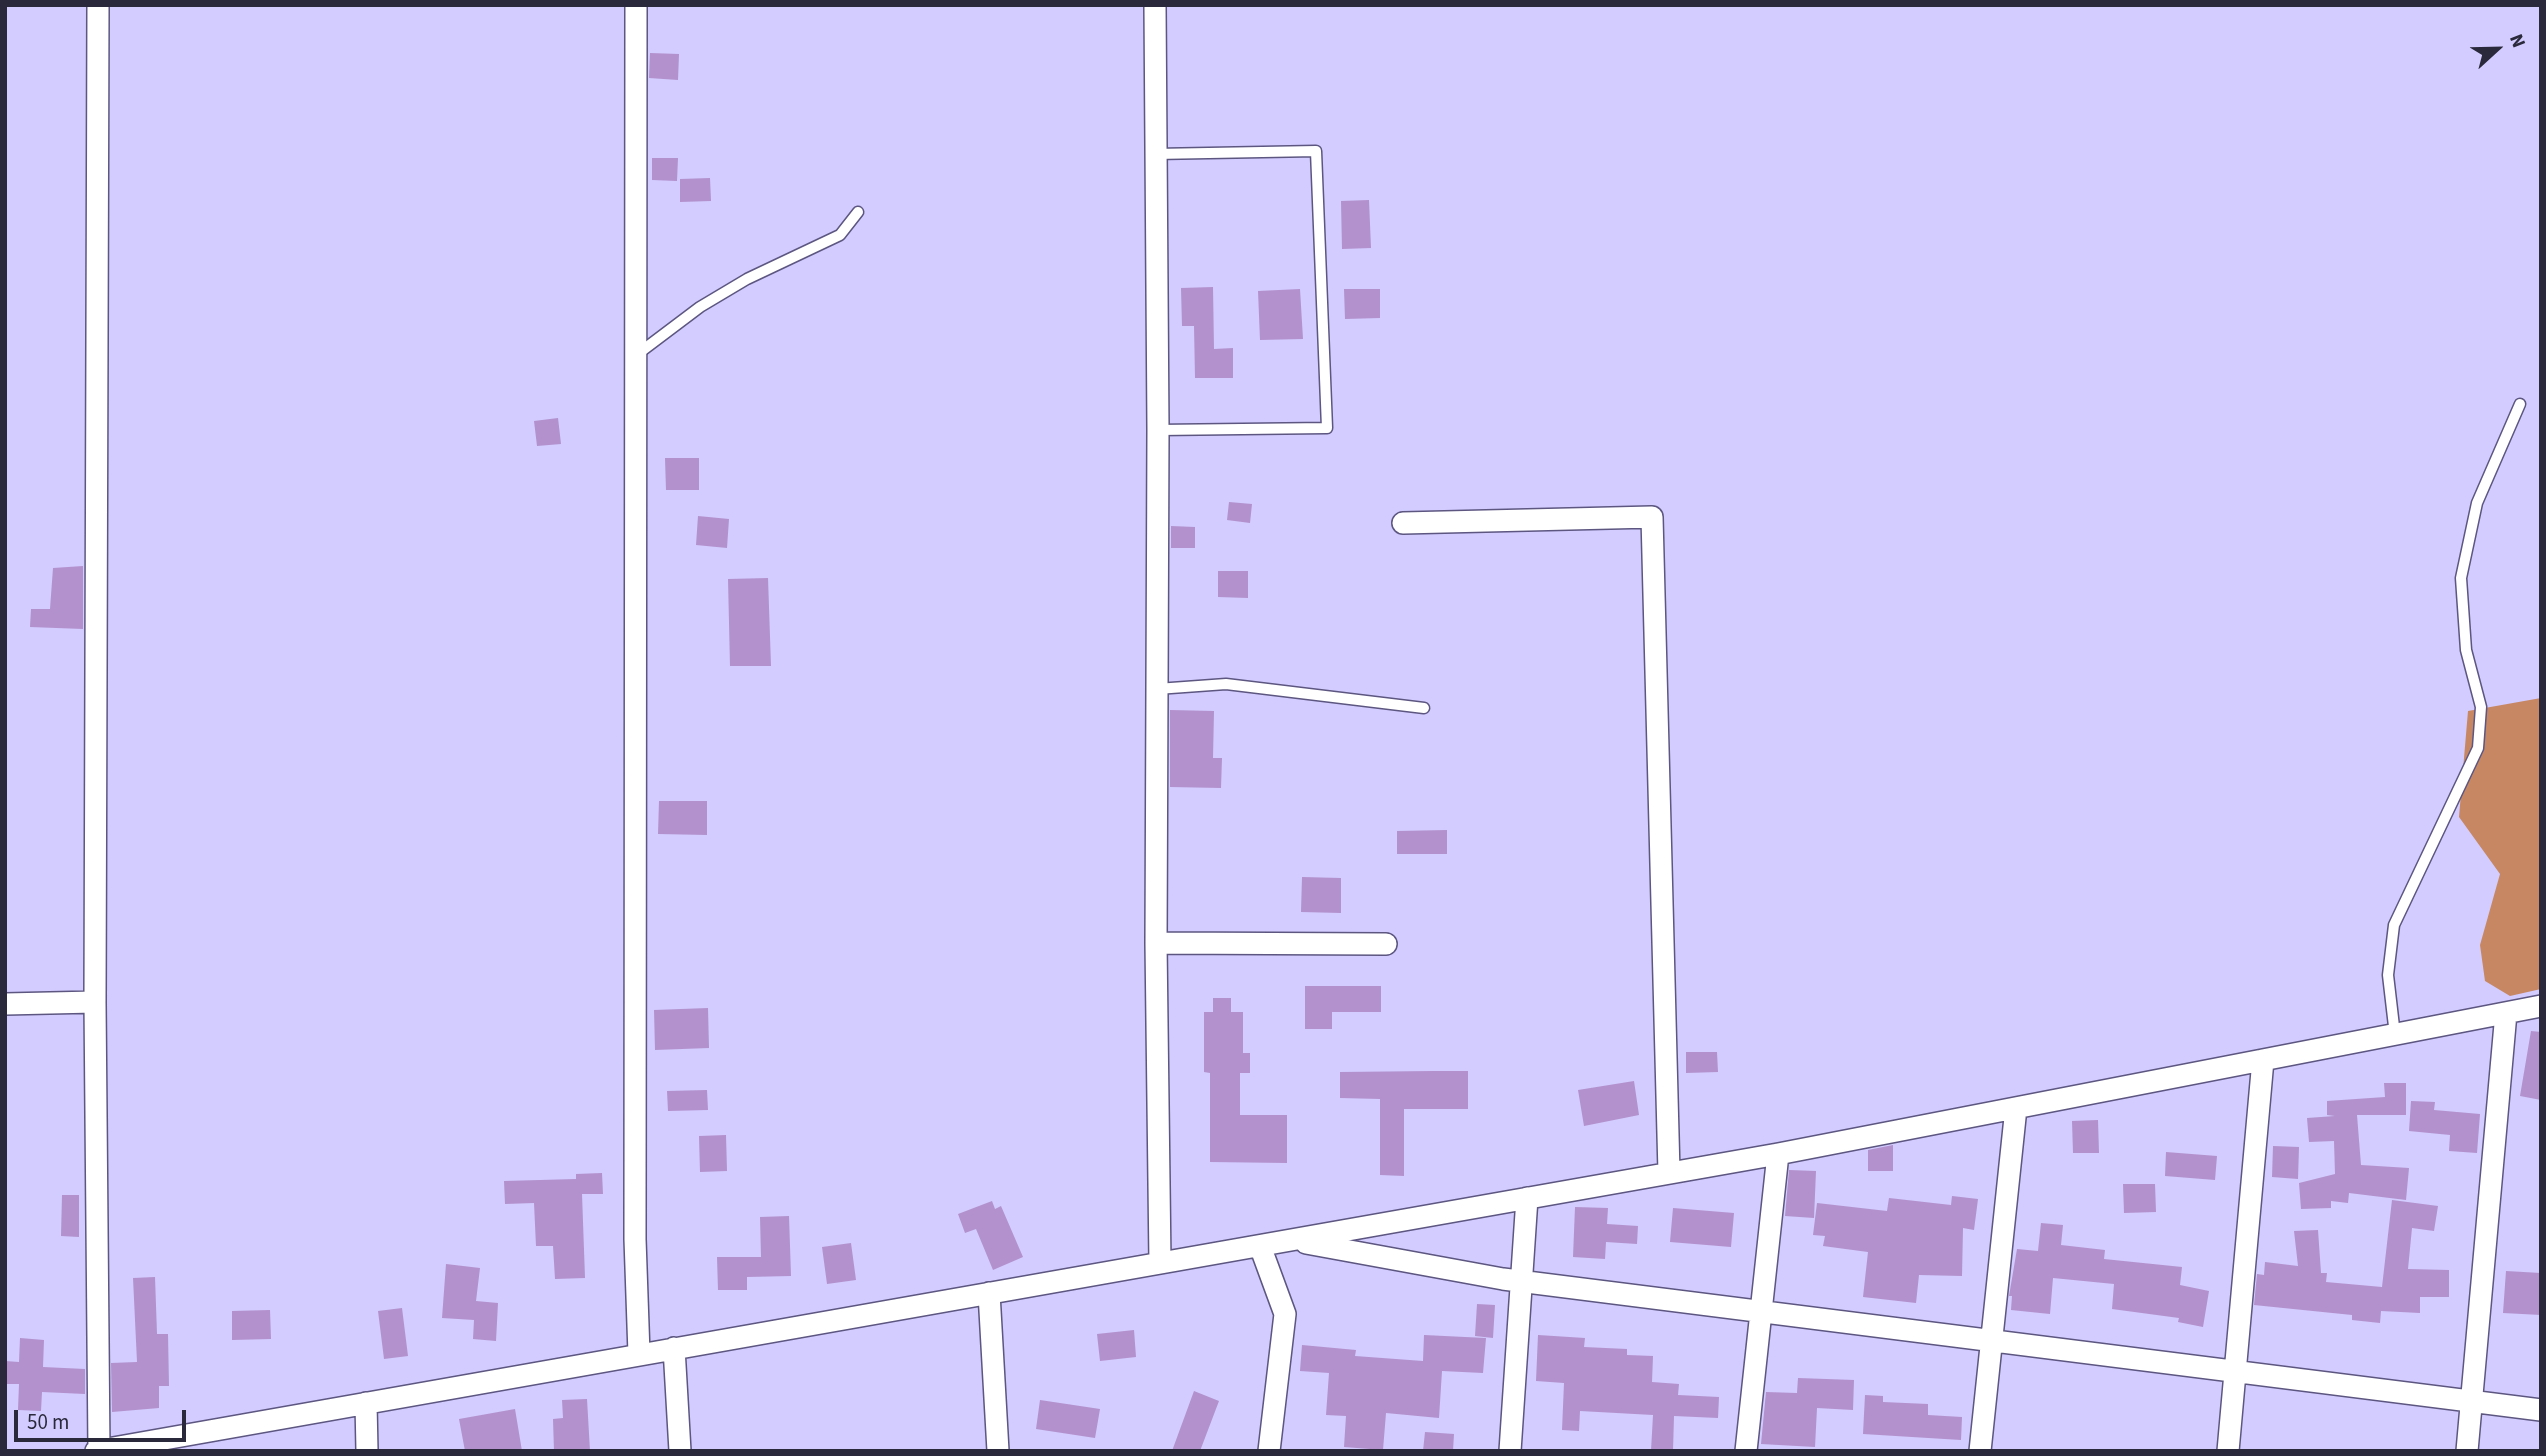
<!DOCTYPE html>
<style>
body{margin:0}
#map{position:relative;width:2546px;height:1456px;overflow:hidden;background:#d2ccff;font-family:"Source Sans 3",sans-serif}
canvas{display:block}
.frame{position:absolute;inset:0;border:7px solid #2a283b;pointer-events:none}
.north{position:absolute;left:2462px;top:14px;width:70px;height:70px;-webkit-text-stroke:5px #d2ccff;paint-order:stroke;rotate:68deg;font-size:19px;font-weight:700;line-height:28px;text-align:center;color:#2a283b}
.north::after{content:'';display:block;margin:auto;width:24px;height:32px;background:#2a283b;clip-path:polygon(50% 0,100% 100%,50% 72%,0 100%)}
.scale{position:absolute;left:14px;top:1410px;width:172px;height:32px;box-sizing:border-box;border:4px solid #2a283b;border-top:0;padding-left:9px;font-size:21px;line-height:24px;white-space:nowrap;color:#2a283b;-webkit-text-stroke:5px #d2ccff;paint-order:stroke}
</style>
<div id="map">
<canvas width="2546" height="1456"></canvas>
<div class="frame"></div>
<div class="north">N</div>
<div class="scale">50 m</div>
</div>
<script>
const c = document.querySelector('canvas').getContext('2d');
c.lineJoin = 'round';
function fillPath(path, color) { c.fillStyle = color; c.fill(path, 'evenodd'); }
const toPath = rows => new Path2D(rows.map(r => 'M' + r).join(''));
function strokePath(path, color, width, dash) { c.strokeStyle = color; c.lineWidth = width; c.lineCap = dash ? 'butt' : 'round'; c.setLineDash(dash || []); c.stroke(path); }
fillPath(toPath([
 [2541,698,2541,989,2510,996,2485,981,2480,945,2500,874,2459,817,2468,711]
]), '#c78763');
fillPath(toPath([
 [650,53,679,54,678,80,649,78],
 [652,158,678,158,677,181,652,180],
 [710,178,711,201,680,202,680,179],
 [1369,200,1371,248,1342,249,1341,201],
 [1213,287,1214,349,1233,348,1233,378,1195,378,1194,326,1182,326,1181,288],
 [1300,289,1303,339,1260,340,1258,291],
 [1344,289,1380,289,1380,318,1345,319],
 [558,418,561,444,537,446,534,421],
 [665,458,699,458,699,490,666,490],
 [1229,502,1252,504,1250,523,1227,520],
 [698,516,729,519,727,548,696,545],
 [1171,526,1195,527,1195,548,1171,548],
 [83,566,83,629,30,627,31,609,50,609,53,568],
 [1218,571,1248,571,1248,598,1218,597],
 [768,578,771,666,730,666,728,579],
 [1170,710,1214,711,1213,758,1222,758,1221,788,1170,787],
 [659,801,707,801,707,835,658,834],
 [1447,830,1447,854,1397,854,1397,831],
 [1302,877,1341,878,1341,913,1301,912],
 [1305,986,1381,986,1381,1012,1332,1012,1332,1029,1305,1029],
 [1213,998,1231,998,1231,1012,1243,1012,1243,1053,1250,1053,1250,1073,1240,1073,1240,1115,1287,1115,1287,1163,1210,1162,1210,1073,1204,1072,1204,1012,1213,1012],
 [708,1008,709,1048,655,1050,654,1010],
 [2531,1031,2541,1032,2541,1100,2520,1096],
 [1686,1052,1717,1052,1718,1072,1686,1073],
 [1434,1071,1468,1071,1468,1109,1404,1109,1404,1176,1380,1175,1380,1099,1340,1098,1340,1072],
 [1634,1081,1639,1115,1584,1126,1578,1090],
 [2384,1083,2406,1083,2406,1115,2357,1115,2361,1165,2409,1168,2406,1200,2349,1193,2348,1203,2331,1201,2331,1208,2301,1209,2299,1183,2335,1174,2334,1141,2309,1142,2307,1118,2335,1116,2327,1115,2327,1101,2385,1097],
 [707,1090,708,1110,668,1111,667,1091],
 [2411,1101,2435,1102,2434,1110,2480,1114,2477,1153,2449,1151,2450,1135,2409,1131],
 [2098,1120,2099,1153,2073,1153,2072,1121],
 [726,1135,727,1171,700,1172,699,1136],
 [1893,1145,1893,1171,1868,1171,1868,1150],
 [2273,1146,2299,1147,2298,1179,2272,1177],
 [2166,1152,2217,1156,2215,1180,2165,1176],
 [1789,1170,1816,1171,1814,1218,1785,1216],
 [602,1173,603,1194,582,1194,585,1278,555,1279,553,1246,536,1246,534,1203,505,1204,504,1181,576,1179,576,1174],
 [2123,1184,2155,1184,2156,1212,2124,1213],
 [62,1195,79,1195,79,1237,61,1236],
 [1952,1196,1978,1199,1974,1230,1963,1228,1962,1276,1919,1275,1916,1303,1863,1297,1868,1252,1823,1246,1825,1236,1813,1235,1817,1203,1887,1211,1889,1198,1951,1205],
 [2392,1200,2438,1206,2434,1231,2412,1228,2408,1269,2449,1270,2449,1297,2420,1297,2420,1313,2381,1311,2380,1323,2352,1320,2352,1315,2254,1305,2257,1274,2264,1275,2265,1262,2298,1266,2294,1231,2318,1230,2321,1273,2327,1273,2326,1282,2382,1287],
 [992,1201,995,1209,1001,1206,1023,1257,993,1270,976,1229,965,1233,958,1214],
 [1575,1207,1608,1208,1607,1224,1638,1226,1637,1244,1606,1242,1605,1259,1573,1257],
 [1673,1208,1734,1213,1731,1247,1670,1242],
 [789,1216,791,1276,747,1277,747,1290,718,1290,717,1257,761,1257,760,1217],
 [2041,1223,2063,1225,2061,1245,2105,1250,2104,1259,2182,1267,2180,1285,2209,1291,2203,1327,2178,1322,2179,1318,2112,1309,2114,1284,2053,1278,2050,1314,2011,1310,2012,1296,2009,1296,2017,1249,2038,1251],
 [851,1243,856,1280,827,1284,822,1247],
 [446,1264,480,1268,476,1301,498,1303,496,1341,473,1339,474,1320,442,1318],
 [2506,1271,2541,1273,2541,1315,2503,1313],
 [155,1277,157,1334,168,1334,169,1386,159,1386,159,1408,112,1412,111,1363,137,1362,133,1278],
 [1477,1304,1495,1305,1493,1338,1475,1336],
 [402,1308,408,1356,384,1359,378,1311],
 [270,1310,271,1339,232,1340,232,1311],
 [1134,1330,1136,1357,1100,1361,1097,1334],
 [1424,1335,1486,1338,1483,1373,1442,1371,1439,1418,1386,1413,1383,1450,1344,1447,1346,1416,1326,1415,1329,1373,1300,1371,1302,1345,1356,1350,1355,1356,1423,1361],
 [1538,1335,1585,1338,1584,1347,1627,1349,1627,1355,1653,1356,1652,1382,1679,1384,1678,1395,1719,1397,1718,1418,1674,1416,1673,1451,1651,1451,1653,1415,1580,1411,1579,1431,1562,1430,1564,1383,1536,1381],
 [20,1338,44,1340,43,1367,85,1369,85,1394,42,1392,41,1411,18,1410,19,1384,5,1384,5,1361,19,1362],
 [1798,1378,1854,1380,1853,1410,1817,1408,1815,1447,1761,1444,1766,1392,1797,1393],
 [1194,1391,1219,1401,1200,1451,1172,1451],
 [1865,1395,1883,1396,1883,1402,1928,1404,1928,1415,1962,1417,1961,1440,1863,1434],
 [587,1399,590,1451,554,1451,553,1419,563,1418,562,1400],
 [1040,1400,1100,1409,1095,1438,1036,1429],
 [515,1409,522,1451,465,1451,459,1419],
 [1425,1432,1454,1434,1453,1451,1423,1451]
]), '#b391cd');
const lane = toPath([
 [1155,154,1316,151,1327,428,1158,430],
 [635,356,700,307,747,279,840,235,858,212],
 [1157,689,1226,684,1424,708],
 [2395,1035,2388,975,2394,925,2478,748,2481,707,2466,650,2461,578,2477,503,2520,404]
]);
const street = toPath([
 [98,5,95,1002,99,1451],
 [636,5,635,1239,639,1354],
 [1155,5,1158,430,1156,943,1160,1263],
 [1403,523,1652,517,1669,1173],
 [1156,943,1386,944],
 [5,1004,95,1002],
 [1306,1243,1503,1279,2541,1410],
 [1260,1246,1285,1314,1269,1451],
 [989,1293,998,1451],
 [674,1348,680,1451],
 [366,1403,367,1451],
 [96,1451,1778,1154,2541,1006],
 [1510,1451,1527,1198],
 [1746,1451,1778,1154],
 [1980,1451,2016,1108],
 [2228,1451,2263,1060],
 [2467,1451,2506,1013]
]);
strokePath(lane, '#5c5681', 13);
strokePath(street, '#5c5681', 24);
strokePath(lane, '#fff', 10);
strokePath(street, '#fff', 21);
</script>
